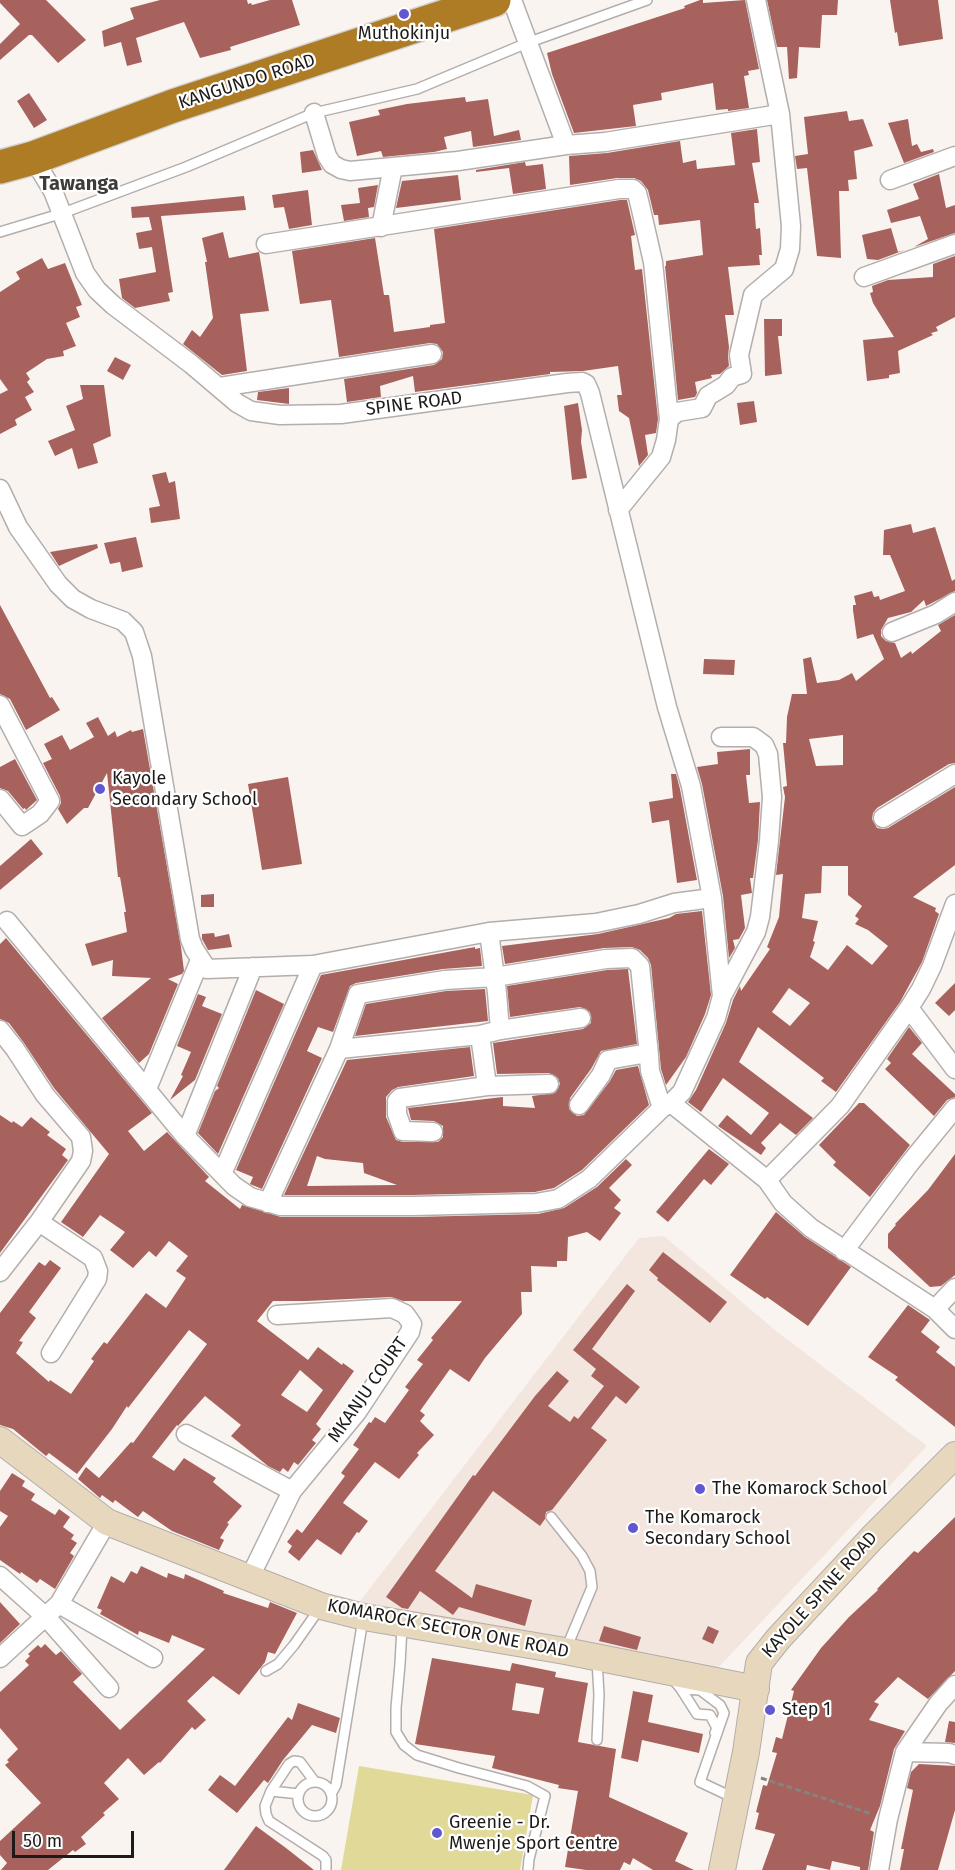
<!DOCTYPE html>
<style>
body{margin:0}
#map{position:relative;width:955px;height:1870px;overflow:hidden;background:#faf4f1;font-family:"Fira Sans",sans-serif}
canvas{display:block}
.scale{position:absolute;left:12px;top:1831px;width:122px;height:27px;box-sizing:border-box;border:3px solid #1d1b1a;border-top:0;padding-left:8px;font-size:18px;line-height:21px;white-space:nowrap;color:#1d1b1a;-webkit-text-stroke:4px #fff;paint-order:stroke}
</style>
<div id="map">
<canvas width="955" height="1870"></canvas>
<div class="scale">50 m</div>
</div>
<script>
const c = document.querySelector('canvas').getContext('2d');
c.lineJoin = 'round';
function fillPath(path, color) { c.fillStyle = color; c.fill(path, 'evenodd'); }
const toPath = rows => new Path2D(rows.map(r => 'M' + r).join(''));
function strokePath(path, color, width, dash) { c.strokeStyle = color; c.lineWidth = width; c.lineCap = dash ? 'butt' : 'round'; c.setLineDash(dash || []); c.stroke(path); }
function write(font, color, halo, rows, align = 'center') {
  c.font = font + ' "Fira Sans",sans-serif'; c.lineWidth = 4.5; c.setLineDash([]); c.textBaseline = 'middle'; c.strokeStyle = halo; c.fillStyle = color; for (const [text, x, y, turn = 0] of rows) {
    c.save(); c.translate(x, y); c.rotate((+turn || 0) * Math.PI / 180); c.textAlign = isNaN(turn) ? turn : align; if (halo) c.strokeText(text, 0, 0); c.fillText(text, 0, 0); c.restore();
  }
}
fillPath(toPath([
 [664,1236,775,1330,927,1446,700,1687,354,1609,639,1238]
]), '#f3e6df');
fillPath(toPath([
 [359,1766,533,1795,520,1870,341,1870]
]), '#e0d997');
fillPath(toPath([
 [0,0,46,0,86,40,58,63,32,35,29,35,0,60,0,44,20,24,0,3],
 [160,0,247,0,248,4,251,3,252,5,270,0,292,0,300,25,230,47,231,50,200,58,184,22,136,38,142,62,127,66,121,42,104,47,102,31,134,19,130,8],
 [700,0,703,0,703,3,745,0,759,69,748,71,749,75,744,76,749,108,728,111,728,109,716,110,713,83,661,93,662,100,633,105,636,126,574,133,552,74,547,53,685,8,684,6],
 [767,0,838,0,837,15,822,15,820,48,799,47,797,78,789,79,787,47,777,47],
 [890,0,938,0,943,39,899,46,897,32,895,33],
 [29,93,47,120,34,128,17,101],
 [465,97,466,102,488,99,494,136,519,130,521,140,473,147,471,131,444,137,447,149,434,152,383,157,381,151,357,156,349,122,380,115,378,110,407,104],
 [847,111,849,121,863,119,873,146,854,151,857,179,848,180,849,191,839,191,841,258,817,256,807,168,797,169,795,156,808,154,804,117],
 [908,119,912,146,917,144,921,152,933,149,934,152,904,163,888,123],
 [757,129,760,162,752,163,759,203,754,203,756,229,760,228,762,255,759,255,760,265,728,267,734,315,725,315,729,347,728,356,729,366,720,374,711,375,712,378,695,382,697,393,695,397,678,400,665,266,666,266,666,261,703,255,700,220,659,225,658,215,654,215,648,190,641,181,634,178,617,178,570,185,569,156,607,153,680,141,683,163,696,160,697,169,735,165,731,133],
 [313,150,322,170,302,173,300,152],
 [525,162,526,166,543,164,546,189,513,194,509,168,476,172,476,170],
 [939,174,946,208,955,205,955,233,914,247,928,239,920,216,891,223,887,210,919,199,913,184],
 [458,175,461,200,396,208,402,181],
 [378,185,374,207,368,208,369,217,344,221,341,205,360,203,358,188],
 [308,190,312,225,289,229,284,207,274,208,272,195],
 [244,196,246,210,161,216,173,292,168,293,170,301,135,308,122,298,119,279,156,272,152,247,139,249,136,233,152,230,149,217,132,218,131,207],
 [620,200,627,200,635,235,631,236,635,270,642,269,658,419,656,433,645,435,648,455,639,466,629,418,619,411,617,395,622,395,618,366,583,371,550,372,550,374,415,392,413,376,380,386,381,397,347,402,344,379,434,365,442,359,443,352,437,344,430,343,339,357,331,300,300,304,292,251,375,238,384,295,389,295,394,332,430,327,430,325,445,323,434,229],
 [891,228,898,252,905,250,878,260,867,259,862,235],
 [223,232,229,258,259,252,269,311,240,314,247,371,222,375,183,344,192,330,200,337,213,318,205,262,207,262,202,238],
 [955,256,955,317,936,327,938,331,931,333,933,335,898,351,900,373,889,375,889,378,867,381,863,340,894,337,873,303,870,293,873,292,872,286,888,280,933,277,933,264],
 [42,258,48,269,65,263,82,305,76,307,80,317,66,323,76,346,63,351,64,356,47,359,26,373,30,379,27,382,34,392,25,397,32,410,16,419,15,420,17,425,0,434,0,394,8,390,0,379,0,292,20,279,16,272],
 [764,319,782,319,782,336,778,336,782,374,765,376],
 [115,357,131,365,123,380,107,371],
 [80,385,104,385,111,436,93,444,98,463,78,469,72,448,55,456,48,441,75,430,66,406,83,399],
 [289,388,289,404,257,400,258,392],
 [754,401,757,422,740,425,737,403],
 [578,403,582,430,581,442,587,478,572,480,564,406],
 [166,472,169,483,175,481,180,519,151,523,149,508,160,506,152,475],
 [911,524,913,533,935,527,952,581,955,579,955,591,926,606,924,600,911,612,888,618,881,630,881,636,886,641,895,643,901,658,911,651,912,654,941,631,938,625,955,615,955,763,949,764,877,808,873,813,872,819,877,828,883,829,888,828,955,787,955,865,913,897,936,908,935,911,939,914,922,962,900,1002,836,1092,821,1081,824,1078,758,1027,739,1062,813,1118,796,1135,780,1123,761,1143,766,1148,761,1155,718,1126,727,1115,751,1135,769,1113,723,1078,701,1112,688,1102,696,1090,726,1023,733,1000,740,986,741,991,770,949,767,947,779,917,783,874,776,875,785,797,783,787,787,786,783,743,786,743,787,717,792,694,807,694,803,659,811,657,817,683,839,680,852,673,856,681,884,659,873,634,857,639,853,610,853,605,856,605,854,596,872,591,874,597,879,596,880,600,905,591,890,555,883,555,884,530],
 [843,735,843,765,816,766,809,739],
 [822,866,848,866,848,895,862,906,855,916,859,919,855,924,868,930,888,946,872,965,847,945,828,970,810,957,815,942,813,941,818,921,802,918,805,894,821,893],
 [789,988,810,1003,790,1026,772,1012],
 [136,537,143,567,122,572,120,562,110,564,104,543],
 [97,544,98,548,59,566,50,552],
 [0,605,50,698,52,697,60,710,26,730,10,699,0,694],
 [704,659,735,660,734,675,703,674],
 [98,717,108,736,115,731,117,737,131,730,132,732,143,729,181,947,184,971,182,974,168,979,178,984,149,1054,139,1063,102,1018,151,978,112,976,113,960,92,966,85,944,127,932,124,912,126,912,120,877,118,877,107,773,88,808,84,808,67,824,58,809,61,803,60,796,43,763,52,759,44,744,62,735,70,750,94,737,86,723],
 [750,749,750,775,746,775,749,803,760,802,758,840,753,878,750,878,752,893,741,895,745,928,739,939,733,940,735,948,729,958,723,896,702,784,697,767,718,764,717,752],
 [15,759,37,800,26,810,25,808,23,809,8,791,0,788,0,767],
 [671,774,676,774,680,789,697,880,677,883,669,820,652,823,649,802,673,798],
 [288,777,302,864,262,870,248,784],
 [31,839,43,854,0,890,0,866],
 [214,894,214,907,201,907,201,895],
 [702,911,711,995,705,1014,686,1057,666,1085,661,1069,651,965,648,958,640,950,632,947,604,948,505,964,502,946,598,934,669,918,676,914],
 [214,933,215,937,229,934,232,947,208,950,202,939,202,934],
 [6,938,152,1113,128,1131,144,1151,167,1132,209,1177,205,1181,240,1209,242,1205,281,1217,413,1217,538,1214,564,1208,597,1187,626,1159,632,1165,609,1188,621,1200,614,1208,621,1213,600,1241,587,1232,568,1237,567,1261,557,1261,557,1267,531,1266,532,1292,521,1292,522,1314,485,1358,469,1382,450,1369,420,1411,425,1415,420,1421,434,1435,417,1453,419,1455,399,1479,375,1462,345,1500,343,1503,368,1521,359,1533,357,1532,341,1555,317,1539,299,1561,288,1552,292,1546,287,1542,297,1529,302,1533,345,1476,341,1473,359,1449,353,1445,369,1422,371,1423,375,1417,385,1423,409,1390,405,1387,423,1364,417,1360,433,1340,431,1338,462,1301,403,1301,391,1297,306,1301,273,1301,257,1321,308,1360,318,1347,342,1365,343,1363,354,1371,316,1424,321,1429,312,1440,316,1443,298,1465,294,1462,288,1472,283,1468,280,1472,268,1466,231,1436,241,1425,205,1396,178,1426,177,1425,152,1457,174,1471,184,1458,216,1478,213,1482,242,1506,227,1523,229,1524,220,1538,224,1540,219,1550,172,1531,143,1511,138,1517,115,1500,113,1503,102,1495,100,1498,78,1479,86,1467,99,1478,131,1442,133,1443,207,1344,189,1330,128,1408,127,1406,112,1429,77,1474,49,1453,46,1456,13,1429,0,1425,0,1313,39,1262,45,1266,50,1260,61,1268,29,1312,36,1318,19,1341,23,1342,16,1353,49,1382,50,1380,71,1394,94,1361,91,1359,104,1342,107,1344,146,1293,166,1308,186,1278,176,1271,188,1256,169,1241,156,1257,149,1251,133,1268,110,1250,125,1232,100,1215,83,1237,61,1222,109,1154,54,1088,24,1043,9,1023,0,1019,0,944],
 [300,1370,323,1390,307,1412,281,1395],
 [475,947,475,949,480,948,482,966,443,969,356,983,350,986,333,1032,318,1027,307,1051,322,1058,262,1189,250,1184,253,1177,236,1170,321,975],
 [628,969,637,1044,601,1051,591,1069,570,1098,569,1109,577,1116,584,1115,610,1081,616,1070,638,1066,649,1105,582,1170,554,1188,535,1192,413,1195,284,1195,347,1060,470,1047,474,1076,398,1087,392,1090,386,1097,386,1117,396,1140,403,1142,438,1142,443,1137,443,1126,434,1121,411,1120,408,1108,503,1097,503,1106,535,1108,532,1096,555,1093,560,1084,558,1078,549,1073,497,1074,493,1043,583,1029,591,1023,590,1012,580,1007,510,1017,507,986,607,970],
 [317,1156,325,1159,363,1163,364,1173,397,1185,307,1186],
 [955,983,955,1010,949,1016,935,1003],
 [485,989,488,1021,355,1036,366,1004,446,991],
 [256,990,284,1004,218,1154,198,1133,215,1091,219,1088,217,1086],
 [198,994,206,997,202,1006,222,1014,195,1080,170,1100,183,1076,181,1075,191,1052,177,1046],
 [909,1027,922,1043,912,1054,955,1094,955,1097,947,1100,934,1116,885,1069,891,1063,887,1059],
 [859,1103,864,1103,910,1145,870,1197,833,1165,836,1162,819,1145],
 [0,1115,12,1123,13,1121,22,1127,31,1117,50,1132,47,1135,66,1149,62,1155,68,1160,0,1253],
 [709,1149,729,1164,711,1185,704,1179,668,1222,656,1212],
 [955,1154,955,1275,941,1286,930,1287,888,1248,888,1234,896,1225,895,1224,928,1190],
 [776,1212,805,1237,851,1267,808,1326,767,1297,765,1299,730,1275],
 [663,1252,727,1302,710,1323,657,1280,658,1278,649,1270],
 [627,1284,635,1291,592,1349,640,1387,626,1404,616,1396,591,1428,607,1440,552,1510,546,1512,545,1519,540,1526,493,1491,435,1571,472,1598,476,1584,532,1600,525,1626,459,1607,453,1615,420,1591,408,1609,402,1608,386,1597,473,1475,475,1476,535,1396,557,1371,569,1381,548,1406,570,1422,574,1416,578,1419,604,1386,591,1376,596,1369,573,1350],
 [908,1305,930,1320,921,1332,940,1347,936,1352,955,1367,955,1427,895,1380,898,1377,868,1357],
 [12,1473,25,1481,22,1486,35,1494,31,1500,55,1515,59,1509,70,1517,63,1527,74,1535,71,1539,77,1543,70,1553,74,1556,55,1589,40,1579,37,1583,21,1572,20,1574,0,1560,0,1527,8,1516,0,1511,0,1491],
 [955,1517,955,1671,928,1699,898,1677,874,1702,879,1704,869,1720,905,1731,894,1749,880,1806,870,1830,874,1832,868,1870,860,1870,860,1867,832,1861,830,1870,807,1865,806,1870,762,1870,775,1834,755,1829,759,1813,756,1812,763,1785,767,1786,777,1753,772,1752,776,1737,782,1739,794,1691,791,1690,821,1648,849,1617,878,1590,877,1589,914,1551,918,1553],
 [141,1566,167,1578,168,1573,184,1579,185,1574,224,1591,223,1593,268,1608,270,1602,297,1613,275,1654,268,1652,265,1662,239,1695,213,1676,187,1701,206,1720,195,1730,192,1727,160,1763,159,1762,144,1775,128,1758,104,1783,119,1799,103,1813,105,1815,81,1837,86,1844,75,1852,73,1850,48,1870,1,1870,7,1863,0,1855,0,1841,41,1803,5,1765,9,1762,7,1760,18,1749,0,1728,0,1692,29,1665,25,1661,30,1656,28,1654,38,1645,41,1648,45,1644,56,1655,61,1651,82,1674,73,1682,120,1730,205,1649,172,1635,169,1643,139,1631,138,1635,100,1614,102,1610,97,1608,111,1576,124,1583,131,1571,137,1574],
 [0,1602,20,1624,0,1643],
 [604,1626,641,1637,637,1650,599,1641],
 [708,1626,719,1631,713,1644,702,1639],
 [432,1658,510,1671,512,1663,556,1672,555,1677,588,1683,578,1742,616,1749,609,1797,688,1833,675,1861,694,1870,653,1870,633,1858,630,1865,624,1862,620,1870,586,1870,565,1867,578,1791,558,1788,559,1785,492,1768,495,1756,415,1744],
 [516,1683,544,1688,539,1714,512,1710],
 [633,1691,653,1695,648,1722,703,1734,699,1753,642,1740,638,1762,621,1758],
 [298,1703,340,1718,336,1733,312,1725,283,1760,268,1783,264,1780,237,1813,208,1790,220,1775,235,1786,288,1717,292,1720],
 [949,1721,955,1722,955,1743,945,1742],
 [919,1764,955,1766,955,1810,938,1870,900,1870,904,1849,901,1849,913,1790,907,1788,911,1772],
 [256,1826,286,1848,314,1870,224,1870]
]), '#a8625d');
const lane = toPath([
 [0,232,63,213,186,167,314,113,417,89,527,43,647,0],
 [551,1517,582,1556,590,1571,592,1587,566,1649],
 [402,1627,400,1664,396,1708,396,1732,404,1745,417,1755,459,1768,527,1786,545,1796,529,1859,528,1870],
 [266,1671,278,1664,294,1645,320,1608],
 [672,1678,681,1689,700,1690,720,1705,724,1713,700,1782,734,1798],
 [681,1689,697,1714,710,1715,717,1728,715,1733],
 [597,1740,599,1695,597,1660],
 '298 1799a17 17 0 1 1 34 0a17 17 0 1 1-34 0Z',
 [271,1791,289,1764,294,1761,300,1762,315,1782],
 [299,1794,271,1791,265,1806,266,1814,269,1821,323,1856,326,1860,326,1870],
 [331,1794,336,1785,363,1619]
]);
const street = toPath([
 [512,0,566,145],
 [314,113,327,156,332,164,341,169,350,171,458,161,566,145,605,142,780,114],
 [33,158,53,191,85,273,97,290,113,305,191,364,237,403,251,411,280,415,341,414,567,383,582,382,586,384,590,393,667,707,691,786,712,898,722,996],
 [890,180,955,156],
 [381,227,393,167],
 [266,244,619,189,633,189,637,193,640,205,653,262,669,419,666,440,661,457,618,510],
 [864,277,955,244],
 [220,387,432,354],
 [669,419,677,412,702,408,708,396,726,385,732,377,742,374,739,355,753,295,784,269,790,249,791,226,780,114,756,0],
 [0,489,18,527,58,584,73,599,91,609,123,621,134,632,142,656,190,939,194,949,207,969,313,965,489,932,596,923,639,914,674,903,712,898],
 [892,632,936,614,955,602],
 [0,705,50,801,40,814,22,826,0,799],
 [883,818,955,774],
 [7,921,185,1136,234,1186,250,1197,281,1206,413,1206,536,1203,558,1199,589,1179,662,1108,671,1103,682,1092,716,1018,722,996,756,932,760,917,769,841,772,797,768,754,764,745,753,737,721,737],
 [489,932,497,993,500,1030,581,1018],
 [909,1008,955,1069],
 [0,1030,15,1049,45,1095,81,1137,83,1151,81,1161,39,1222,0,1272],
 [339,1049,358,994,445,980,495,977,606,959,632,958,640,966,649,1055],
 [487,1086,549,1084],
 [147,1089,200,960],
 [671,1103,767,1180,783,1203,811,1228,935,1309,955,1329],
 [579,1105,601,1075,608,1060,642,1054,649,1055,650,1071,662,1108],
 [433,1132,403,1131,397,1114,397,1101,400,1098,487,1086,480,1035],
 [185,1136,253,967],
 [222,1174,313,965],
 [767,1180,840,1106,909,1008,921,989,932,966,955,904],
 [268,1203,339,1049,480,1035,500,1030],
 [39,1222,93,1258,98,1271,97,1279,51,1353],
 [844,1251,910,1163,955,1108],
 [935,1309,955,1288],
 [186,1434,292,1491],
 [0,1576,46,1617,109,1688],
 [250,1577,292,1491,357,1412,410,1332,412,1324,405,1314,392,1308,277,1315],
 [59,1604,153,1658],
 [0,1658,59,1604,107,1522],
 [905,1752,949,1753,955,1755],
 [879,1870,888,1819,905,1752,938,1704,955,1685]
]);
const secondary = toPath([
 [0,1440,107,1522,321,1606,364,1617,565,1651,756,1689],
 [722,1870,746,1752,759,1663,778,1639,872,1538,955,1455]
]);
const highway = toPath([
 [0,167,33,158,173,106,494,0]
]);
strokePath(lane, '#b3aeac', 12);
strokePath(street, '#b3aeac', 21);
strokePath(secondary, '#b3aeac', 28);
strokePath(highway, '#d2d1d1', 36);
strokePath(toPath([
 [761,1778,872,1814]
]), '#878381', 3, [6, 3]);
strokePath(lane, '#fff', 9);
strokePath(street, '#fff', 18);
strokePath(secondary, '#e7d8bd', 26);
strokePath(highway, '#ae7c24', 33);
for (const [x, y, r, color] of [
 [404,14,6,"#6157d0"],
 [100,789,6,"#6157d0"],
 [700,1489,6,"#6157d0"],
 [633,1528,6,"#6157d0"],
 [770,1710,6,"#6157d0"],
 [437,1833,6,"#6157d0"]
]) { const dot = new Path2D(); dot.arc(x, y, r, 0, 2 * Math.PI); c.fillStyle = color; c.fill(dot); strokePath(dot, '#fff', 2); }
write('18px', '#1d1b1a', '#fff', [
 ["Muthokinju",404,34,"center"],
 ["Kayole",112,779],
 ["Secondary School",112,800],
 ["The Komarock School",712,1489],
 ["The Komarock",645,1518],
 ["Secondary School",645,1539],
 ["Step 1",782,1710],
 ["Greenie - Dr.",449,1823],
 ["Mwenje Sport Centre",449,1844]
], 'left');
write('18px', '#1d1b1a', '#fff', [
 ["KANGUNDO ROAD",247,82,-18],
 ["SPINE ROAD",414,404,-7],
 ["MKANJU COURT",368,1390,-55],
 ["KAYOLE SPINE ROAD",820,1595,-48],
 ["KOMAROCK SECTOR ONE ROAD",448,1629,11]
]);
write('bold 20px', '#3f3b39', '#fff', [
 ["Tawanga",79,184]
]);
</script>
